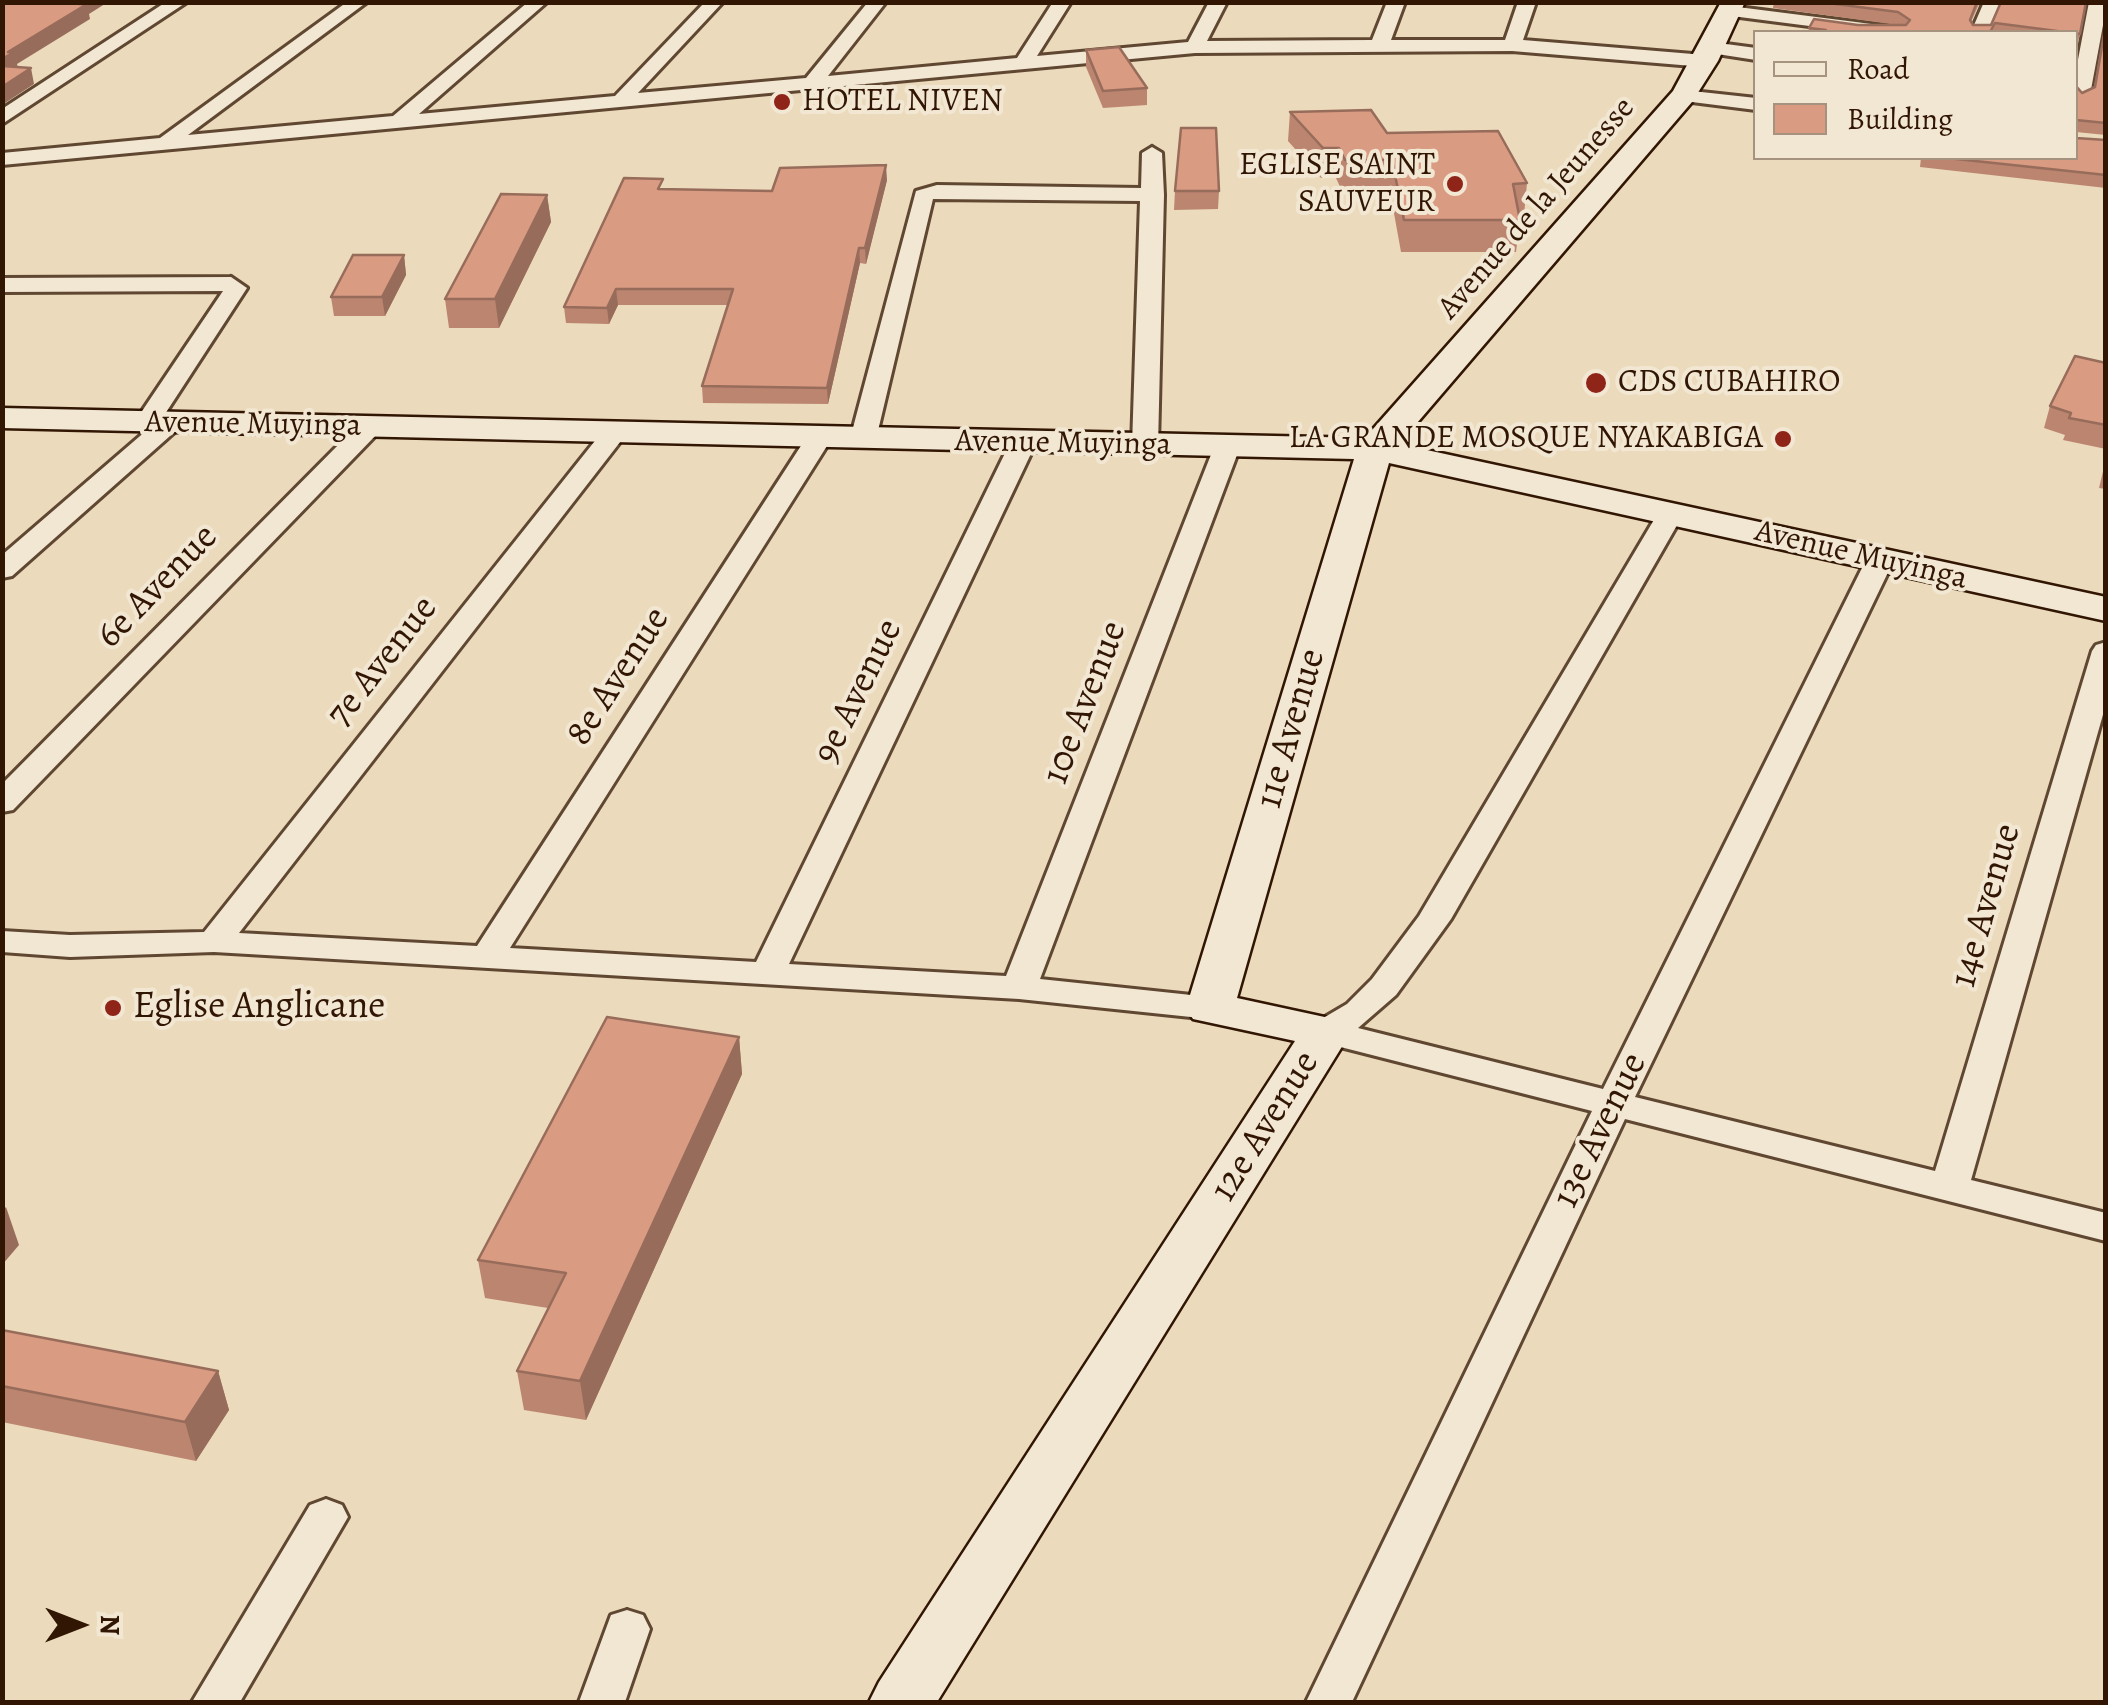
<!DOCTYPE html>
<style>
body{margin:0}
#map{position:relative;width:2108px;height:1705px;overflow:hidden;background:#ebdabb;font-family:Alegreya,serif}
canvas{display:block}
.frame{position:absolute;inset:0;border:5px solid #321604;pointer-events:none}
.legend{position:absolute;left:1753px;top:30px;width:325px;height:130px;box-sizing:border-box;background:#f2e7d3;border:2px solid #a59380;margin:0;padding:12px 18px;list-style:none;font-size:30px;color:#321604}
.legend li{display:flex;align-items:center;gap:20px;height:50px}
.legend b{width:50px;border:2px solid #a59380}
.north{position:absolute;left:30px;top:1575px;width:100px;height:100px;-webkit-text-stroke:8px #f2e7d3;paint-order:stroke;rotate:90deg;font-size:28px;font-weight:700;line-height:40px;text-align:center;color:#321604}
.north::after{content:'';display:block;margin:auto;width:35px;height:45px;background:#321604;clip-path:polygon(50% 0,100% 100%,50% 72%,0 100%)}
</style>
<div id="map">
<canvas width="2108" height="1705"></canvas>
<div class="frame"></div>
<ul class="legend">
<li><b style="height:12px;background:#f2e7d3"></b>Road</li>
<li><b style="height:28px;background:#d99b82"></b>Building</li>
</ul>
<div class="north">N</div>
</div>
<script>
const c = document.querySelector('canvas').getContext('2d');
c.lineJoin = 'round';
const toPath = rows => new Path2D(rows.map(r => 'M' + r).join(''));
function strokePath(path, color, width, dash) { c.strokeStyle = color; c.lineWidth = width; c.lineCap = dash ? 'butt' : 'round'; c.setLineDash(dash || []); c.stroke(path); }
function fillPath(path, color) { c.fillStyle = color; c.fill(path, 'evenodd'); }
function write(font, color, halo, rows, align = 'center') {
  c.font = font + ' Alegreya,serif'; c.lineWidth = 8; c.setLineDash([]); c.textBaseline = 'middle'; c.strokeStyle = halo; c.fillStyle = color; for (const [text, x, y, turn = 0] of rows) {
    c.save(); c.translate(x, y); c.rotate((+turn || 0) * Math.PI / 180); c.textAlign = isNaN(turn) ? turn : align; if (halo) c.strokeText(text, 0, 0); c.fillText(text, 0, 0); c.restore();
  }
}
const street = toPath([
 [166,2,187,2,2,124,2,109,166,2],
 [347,2,367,2,188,135,393,116,528,2,547,2,419,114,615,96,705,2,723,2,638,93,806,78,868,2,886,2,828,76,1017,58,1053,2,1071,2,1037,56,1188,42,1209,2,1227,2,1207,41,1372,40,1387,2,1405,2,1391,40,1505,40,1518,2,1536,2,1523,40,1705,55,1714,61,1705,67,1512,51,1195,53,2,165,2,153,160,138,347,2],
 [1984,2,2002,2,1989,32,1971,32,1984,2],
 [2089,2,2106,2,2106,9,2090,95,2080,101,2076,100,2076,70,2089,2],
 [1730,6,1895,27,1904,32,1856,32,1724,15,1721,11,1730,6],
 [1711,42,1756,48,1756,60,1704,52,1704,44,1711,42],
 [1683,90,1756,98,1756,110,1676,100,1673,96,1683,90],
 [1152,147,1162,153,1164,195,1158,446,1154,451,1136,451,1132,446,1140,201,933,199,876,439,863,447,854,444,850,439,916,191,937,185,1141,188,1142,153,1152,147],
 [231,277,247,288,163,417,179,418,183,423,179,428,12,576,2,578,2,555,147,430,134,423,223,291,2,292,2,278,231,277],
 [370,419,383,427,379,432,13,810,2,812,2,784,361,422,370,419],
 [615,424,628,432,624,437,239,933,477,946,806,438,819,430,832,438,510,948,756,962,1010,443,1023,435,1036,443,789,964,1006,976,1214,447,1227,439,1240,447,1040,979,1210,997,1222,1000,1228,1008,1222,1016,1210,1019,1019,999,214,952,70,957,2,952,2,931,70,935,204,932,606,427,615,424],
 [1671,505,1684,513,1451,919,1396,995,1358,1028,1603,1089,1865,562,1869,556,1889,556,1893,562,1635,1097,1935,1171,2092,651,2096,645,2106,642,2106,704,1971,1180,2106,1213,2106,1241,1625,1119,1352,1702,1306,1702,1592,1111,1313,1040,1308,1032,1313,1024,1347,1004,1372,979,1419,916,1658,513,1671,505],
 [326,1499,342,1505,348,1517,240,1702,192,1702,310,1505,326,1499],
 [627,1610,643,1615,650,1629,625,1702,579,1702,611,1615,627,1610]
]);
const secondary = toPath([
 [1721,2,1745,2,1718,61,1692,102,1399,444,2106,597,2106,621,1389,463,1237,998,1343,1021,1351,1032,937,1702,869,1702,879,1682,1295,1041,1193,1019,1186,1008,1354,459,2,428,2,408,1365,438,1673,91,1721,2]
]);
strokePath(street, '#604732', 6);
strokePath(secondary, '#321604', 5);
fillPath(street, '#f2e7d3');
fillPath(secondary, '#f2e7d3');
fillPath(toPath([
 [1774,2,1980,2,1971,22,1973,25,1991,25,2001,2,2080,34,2077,45,2076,45,2076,32,1808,32,1809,28,1858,25,1898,25,1773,8],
 [2106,18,2106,135,2076,132,2076,138,2106,140,2106,188,1920,167,1921,158,2076,158,2076,86,2082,93,2094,87],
 [1086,50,1147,88,1147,105,1103,108,1086,67],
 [1290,112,1387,133,1527,183,1524,215,1519,215,1520,220,1516,252,1401,252,1390,191,1342,191,1336,178,1321,178,1288,141],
 [887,180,866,264,860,263,828,404,703,403,702,386,728,305,618,305,609,324,566,323,564,307,664,189,772,191],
 [1175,191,1219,191,1218,209,1174,210],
 [547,195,551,222,499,328,449,328,445,299],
 [404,255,406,275,385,316,334,316,331,297],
 [2106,363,2106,449,2063,440,2065,435,2044,428,2050,406],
 [2106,459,2106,489,2099,488],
 [739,1037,742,1074,586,1420,524,1410,517,1371,548,1308,485,1298,478,1260],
 [2,1330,218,1371,229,1410,196,1461,2,1422]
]), '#bb8570');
fillPath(toPath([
 [80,2,108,2,89,14,90,19,17,64,18,68,2,76,2,59,8,52],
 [31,68,34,84,2,105,2,87],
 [886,165,887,180,866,264,865,248],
 [547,195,551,222,499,328,495,299],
 [859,248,860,263,828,404,827,388],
 [404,255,406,275,385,316,382,297],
 [616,289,618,305,609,324,607,308],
 [739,1037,742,1074,586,1420,580,1381],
 [6,1207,19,1245,2,1265,2,1211],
 [218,1371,229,1410,196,1461,185,1422]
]), '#986c5b');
const building = toPath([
 [2,2,80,2,79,4,87,4,8,52,14,52,2,59,2,2],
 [1820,2,1977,2,1970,20,1973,25,1991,25,2001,2,2086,2,2080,34,1995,23,1990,32,1825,32,1826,30,1809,28,1814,19,1858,25,1906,25,1910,20,1898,12,1820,2],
 [2106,23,2106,123,2076,120,2076,138,2106,140,2106,175,1947,158,2076,158,2076,86,2082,93,2095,87,2106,23],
 [1119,47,1147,88,1103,91,1086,50,1119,47],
 [2,66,31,68,2,87,2,66],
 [1371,110,1387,133,1498,131,1527,183,1513,184,1520,220,1404,220,1392,160,1345,160,1339,148,1323,148,1290,112,1371,110],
 [1181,128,1216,128,1219,191,1175,191,1181,128],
 [886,165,865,248,859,248,827,388,702,386,733,289,616,289,607,308,564,307,624,178,663,179,658,189,772,191,780,168,886,165],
 [501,194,547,195,495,299,445,299,501,194],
 [353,255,404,255,382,297,331,297,353,255],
 [2075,356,2106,363,2106,425,2069,418,2071,413,2050,406,2075,356],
 [607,1017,739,1037,580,1381,517,1371,566,1273,478,1260,607,1017],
 [2,1330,218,1371,185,1422,2,1386,2,1330]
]);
fillPath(building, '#d99b82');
strokePath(building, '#986c5b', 2.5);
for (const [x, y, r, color] of [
 [782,102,10,"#8f2418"],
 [1455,184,10,"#8f2418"],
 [1596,383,12,"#8f2418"],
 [1783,439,10,"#8f2418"],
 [113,1008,10,"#8f2418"]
]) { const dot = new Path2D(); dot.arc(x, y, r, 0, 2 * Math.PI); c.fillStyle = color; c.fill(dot); strokePath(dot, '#f2e7d3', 4); }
write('32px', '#321604', '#f2e7d3', [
 ["HOTEL NIVEN",802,102],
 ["EGLISE SAINT",1435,166,"right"],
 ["SAUVEUR",1435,203,"right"],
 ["CDS CUBAHIRO",1618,383],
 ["LA GRANDE MOSQUE NYAKABIGA",1763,439,"right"]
], 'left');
write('32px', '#321604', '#f2e7d3', [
 ["Avenue de la Jeunesse",1537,209,-49],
 ["Avenue Muyinga",253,425,1],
 ["Avenue Muyinga",1063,444,1],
 ["Avenue Muyinga",1861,556,13]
]);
write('38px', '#321604', '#f2e7d3', [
 ["6e Avenue",158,587,-46],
 ["7e Avenue",383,662,-52],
 ["8e Avenue",619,677,-57],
 ["9e Avenue",859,692,-64],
 ["10e Avenue",1086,703,-69],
 ["11e Avenue",1292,729,-74],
 ["14e Avenue",1987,906,-74],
 ["12e Avenue",1266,1127,-58],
 ["13e Avenue",1601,1131,-64]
]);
write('38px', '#321604', '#f2e7d3', [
 ["Eglise Anglicane",133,1008]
], 'left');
</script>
